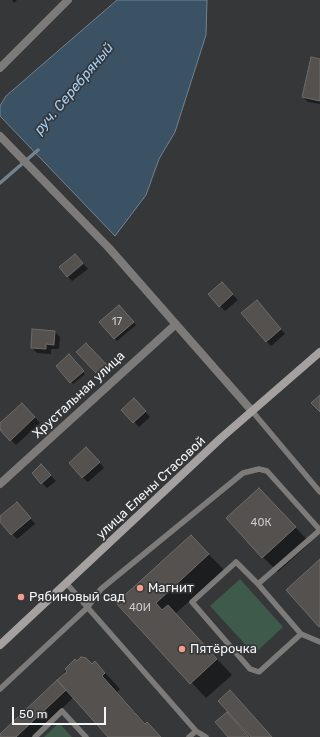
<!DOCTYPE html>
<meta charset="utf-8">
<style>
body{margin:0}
#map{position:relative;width:320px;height:737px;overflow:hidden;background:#353739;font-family:Rubik,sans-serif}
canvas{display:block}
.scale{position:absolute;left:12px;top:707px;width:94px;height:18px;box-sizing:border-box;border:2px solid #f4f5f6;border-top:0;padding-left:5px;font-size:12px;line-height:14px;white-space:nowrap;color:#f4f5f6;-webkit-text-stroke:3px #353739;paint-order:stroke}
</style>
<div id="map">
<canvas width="320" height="737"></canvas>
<div class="scale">50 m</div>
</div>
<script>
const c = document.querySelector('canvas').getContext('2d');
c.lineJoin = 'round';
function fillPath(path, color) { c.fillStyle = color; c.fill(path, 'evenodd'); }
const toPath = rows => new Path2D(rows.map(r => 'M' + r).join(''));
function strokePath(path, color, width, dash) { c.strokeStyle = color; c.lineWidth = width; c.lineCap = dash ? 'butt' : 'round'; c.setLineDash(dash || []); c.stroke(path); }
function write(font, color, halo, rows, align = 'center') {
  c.font = font + ' Rubik,sans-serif'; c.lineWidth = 3.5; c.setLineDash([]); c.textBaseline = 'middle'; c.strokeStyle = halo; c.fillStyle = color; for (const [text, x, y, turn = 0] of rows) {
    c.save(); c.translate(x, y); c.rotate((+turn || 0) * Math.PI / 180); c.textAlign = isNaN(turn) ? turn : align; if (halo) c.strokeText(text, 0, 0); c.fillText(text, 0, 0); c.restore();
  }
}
fillPath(toPath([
 [240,579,283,627,254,654,210,606],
 [59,723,72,737,44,737]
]), '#3d5a4b');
const water = toPath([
 [117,0,207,0,206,35,175,132,159,159,146,195,115,236,0,116,0,106,6,96,117,0]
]);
fillPath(water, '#3b5265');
strokePath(water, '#728390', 1);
fillPath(toPath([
 [12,0,17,0,14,3],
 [320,60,320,104,308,102,303,97],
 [84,264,88,269,72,281,68,277],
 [227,289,238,300,225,311,210,295],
 [262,306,285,334,271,346,266,341],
 [121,308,136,325,117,341,101,322],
 [55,332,60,337,59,349,51,349,51,354,37,353,32,348],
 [86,344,109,368,100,376,78,352],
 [69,356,85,374,73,384,71,382],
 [139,405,150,417,139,427,123,410],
 [27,409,40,423,16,445,0,429,0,424],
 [92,453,104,468,88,482,82,477],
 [46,471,56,481,47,488,42,483],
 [275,505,310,543,278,572,263,557],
 [22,508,35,524,17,539,0,520,0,517],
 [191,536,224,570,175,614,232,675,206,698,118,603],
 [75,660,92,665,95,662,120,689,117,692,146,724,147,723,161,737,110,737,74,697,32,737,0,737,0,735,57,680]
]), '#0007');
strokePath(toPath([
 [0,183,38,150]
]), '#728390', 3.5);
const building = toPath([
 [311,57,320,59,320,101,302,97,311,57],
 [75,254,83,263,67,277,59,267,75,254],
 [222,282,233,294,219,307,208,294,222,282],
 [257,300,281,329,266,342,241,313,257,300],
 [119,305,134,322,114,339,99,322,119,305],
 [32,329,55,331,54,345,46,344,46,349,31,348,32,329],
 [86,343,107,365,97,374,76,352,86,343],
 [69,354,84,371,70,383,56,366,69,354],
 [320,395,320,412,311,403,320,395],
 [134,398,146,411,133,423,121,410,134,398],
 [22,403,35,417,10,441,0,430,0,423,22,403],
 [86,447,100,462,82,478,69,463,86,447],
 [41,464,51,475,41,484,32,473,41,464],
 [259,488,296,527,262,558,226,518,259,488],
 [17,502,31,518,11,535,0,522,0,516,17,502],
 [191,535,209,554,156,603,162,610,168,605,217,659,190,684,116,603,191,535],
 [320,559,320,626,319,627,286,590,320,559],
 [81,657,86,658,92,664,95,661,105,673,102,676,145,724,147,722,161,737,108,737,57,680,67,671,65,669,75,659,77,661,81,657],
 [57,680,66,690,16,737,0,737,0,734,57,680],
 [230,690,272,737,251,737,218,701,230,690],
 [227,712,249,737,228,737,215,722,227,712]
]);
fillPath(building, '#54514f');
strokePath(building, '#6f6b69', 1);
strokePath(toPath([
 [252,411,320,492],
 [67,584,196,731,206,737],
 [258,584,320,530],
 [301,634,259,672,250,669,192,602,236,562,258,584,301,634,320,642],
 [0,689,87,608,101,589,243,473,259,469,267,471,320,530],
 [35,737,62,711,86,737],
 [189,737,196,731]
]), '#7d7b7a', 5.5);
strokePath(toPath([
 [0,68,68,0],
 [0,136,109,248,252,411],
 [0,484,176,324]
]), '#7d7b7a', 8);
strokePath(toPath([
 [0,645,221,438,320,352]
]), '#a4a1a0', 8);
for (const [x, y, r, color] of [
 [140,588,4,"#f49d8b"],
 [21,597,4,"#f49d8b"],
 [182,649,4,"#f49d8b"]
]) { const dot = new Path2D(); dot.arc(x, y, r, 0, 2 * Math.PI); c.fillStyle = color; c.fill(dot); strokePath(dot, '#353739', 1.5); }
write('11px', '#ccc', null, [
 ["17",117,322],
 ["40К",261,523],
 ["40И",140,608]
]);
write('13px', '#f4f5f6', '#353739', [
 ["Хрустальная улица",79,395,-43],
 ["улица Елены Стасовой",151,488,-43]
]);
write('13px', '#f4f5f6', '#353739', [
 ["Магнит",148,588],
 ["Рябиновый сад",29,597],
 ["Пятёрочка",190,649]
], 'left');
write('italic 14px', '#a2d1f7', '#353739', [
 ["руч. Серебряный",74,89,-50]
]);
</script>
